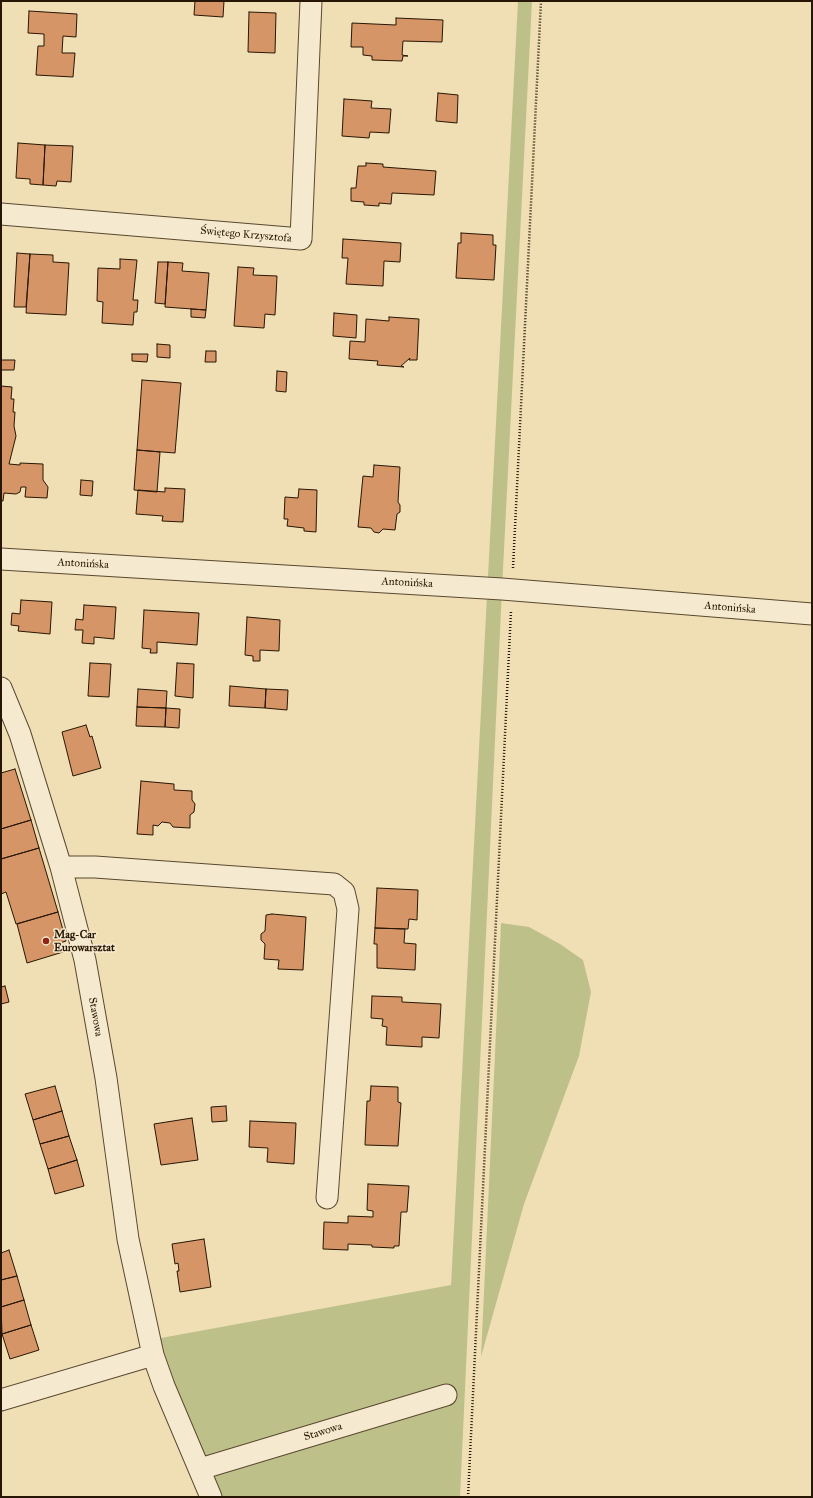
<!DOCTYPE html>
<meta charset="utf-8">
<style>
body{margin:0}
#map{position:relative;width:813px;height:1498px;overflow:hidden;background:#f0dfb5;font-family:"IM FELL Great Primer",serif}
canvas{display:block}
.frame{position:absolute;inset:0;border:2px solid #271603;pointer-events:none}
</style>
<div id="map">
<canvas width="813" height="1498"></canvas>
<div class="frame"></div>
</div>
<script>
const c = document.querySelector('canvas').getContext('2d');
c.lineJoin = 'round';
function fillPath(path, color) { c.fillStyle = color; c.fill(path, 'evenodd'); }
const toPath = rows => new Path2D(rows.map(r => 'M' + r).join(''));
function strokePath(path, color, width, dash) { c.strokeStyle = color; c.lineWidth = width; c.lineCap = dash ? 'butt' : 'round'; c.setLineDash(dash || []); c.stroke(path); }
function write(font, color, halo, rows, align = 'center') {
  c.font = font + ' "IM FELL Great Primer",serif'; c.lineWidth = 3; c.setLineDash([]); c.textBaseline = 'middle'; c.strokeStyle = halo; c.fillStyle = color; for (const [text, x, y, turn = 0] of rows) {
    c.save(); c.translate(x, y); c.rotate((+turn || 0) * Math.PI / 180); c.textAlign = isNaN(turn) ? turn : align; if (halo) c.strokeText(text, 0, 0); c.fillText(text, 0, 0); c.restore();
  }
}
fillPath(toPath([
 [518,1,532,1,502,589,460,1497,211,1497,150,1340,451,1285],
 [501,923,529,927,560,944,583,960,591,992,579,1056,524,1204,481,1357]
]), '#bec08a');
const building = toPath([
 [195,1,224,1,223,17,194,15,195,1],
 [29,11,77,14,76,37,63,36,62,53,75,53,73,77,36,75,38,46,44,46,44,34,28,33,29,11],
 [249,12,276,13,275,53,248,52,249,12],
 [396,18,443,20,442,42,403,41,402,55,408,56,403,56,402,61,372,60,372,56,363,55,363,47,351,47,352,23,396,25,396,18],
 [438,93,458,95,457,123,436,121,438,93],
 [344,99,372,101,371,108,391,109,389,133,370,132,369,138,342,136,344,99],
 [18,143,45,145,43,185,30,184,30,179,16,178,18,143],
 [45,145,73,146,71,182,57,181,56,186,43,185,45,145],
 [366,163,383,164,383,167,436,171,434,195,392,193,391,204,379,203,379,206,364,205,364,202,351,201,351,188,356,188,358,166,366,166,366,163],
 [461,233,493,235,493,245,496,245,494,280,456,278,458,243,461,243,461,233],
 [343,239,401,243,400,262,384,261,383,286,346,284,348,258,342,258,343,239],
 [17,253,30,254,26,307,14,307,17,253],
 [30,254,53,255,53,262,69,263,66,315,26,313,30,254],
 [120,259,137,260,133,300,138,300,137,312,134,312,133,325,102,323,103,302,97,301,98,268,120,269,120,259],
 [158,262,168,262,165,304,155,303,158,262],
 [168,262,183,263,182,271,209,273,206,310,165,307,168,262],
 [238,267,254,268,253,275,277,276,275,315,265,314,264,328,234,326,238,267],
 [191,309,206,310,205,318,191,317,191,309],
 [334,313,357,315,356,338,333,336,334,313],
 [389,317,419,319,417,360,409,360,410,358,401,366,404,367,377,365,378,361,349,359,350,341,365,342,366,319,389,321,389,317],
 [157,344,170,345,170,358,157,357,157,344],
 [206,351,216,351,216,362,205,362,206,351],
 [132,354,148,354,147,362,132,361,132,354],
 [1,360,15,360,14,370,1,370,1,360],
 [277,371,287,372,286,392,276,391,277,371],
 [142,380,181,383,175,453,137,450,142,380],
 [1,386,12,387,11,399,14,399,13,412,15,412,14,426,16,436,9,464,20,465,20,463,43,464,43,480,48,487,47,498,25,497,26,487,21,487,20,492,16,494,4,493,3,501,1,501,1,386],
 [137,450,160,452,157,492,134,490,137,450],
 [374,465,400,467,398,502,400,505,400,512,397,514,395,530,383,529,379,533,374,532,371,528,358,527,363,476,373,477,374,465],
 [81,480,93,481,92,496,80,495,81,480],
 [165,488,185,489,183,522,162,521,163,516,136,514,138,490,165,492,165,488],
 [299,489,317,490,316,532,304,531,304,528,287,526,288,519,284,519,285,497,298,498,299,489],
 [21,600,52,602,50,634,18,631,19,626,11,625,12,613,20,614,21,600],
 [84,605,116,607,114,639,94,637,94,644,82,643,83,630,75,630,76,619,83,620,84,605],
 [144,610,199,613,197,645,157,642,157,653,150,653,151,649,142,648,144,610],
 [247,617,280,620,279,651,260,650,260,661,253,661,253,656,245,655,247,617],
 [90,663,111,664,109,697,88,696,90,663],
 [177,663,194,664,193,698,175,696,177,663],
 [230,686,266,689,265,708,229,706,230,686],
 [138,689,167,691,166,708,137,707,138,689],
 [266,689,288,690,287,710,265,708,266,689],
 [137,707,166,708,165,727,136,726,137,707],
 [166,708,180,709,179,728,165,727,166,708],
 [86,725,90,737,92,736,101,768,73,776,62,732,86,725],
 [15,769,31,820,1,829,1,773,15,769],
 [141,781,174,784,174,790,192,791,192,800,195,804,194,812,190,815,190,828,173,827,170,823,162,822,158,826,153,825,153,835,137,834,141,781],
 [31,820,39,848,1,859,1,829,31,820],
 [39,848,58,912,16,924,6,892,1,894,1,859,39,848],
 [377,888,418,890,417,920,409,919,408,929,375,928,377,888],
 [58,912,66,941,60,943,63,952,27,963,17,924,58,912],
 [272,914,306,917,303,970,278,969,279,960,264,959,265,944,261,940,261,934,265,931,266,915,272,914],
 [375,928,405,929,404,943,416,944,415,970,377,968,377,944,374,944,375,928],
 [5,986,9,1002,1,1004,1,987,5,986],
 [372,996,402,997,402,1002,441,1004,439,1038,422,1037,422,1047,386,1045,387,1027,382,1026,383,1019,371,1018,372,996],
 [55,1086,62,1111,33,1120,25,1094,55,1086],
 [371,1086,398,1087,398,1102,401,1103,398,1146,365,1145,367,1101,370,1101,371,1086],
 [226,1106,227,1121,212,1122,211,1107,226,1106],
 [62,1111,69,1136,40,1144,33,1120,62,1111],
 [192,1118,198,1160,161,1165,154,1124,192,1118],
 [250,1121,296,1123,294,1164,267,1162,268,1148,249,1147,250,1121],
 [69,1136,77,1160,48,1169,40,1144,69,1136],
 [77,1160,84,1186,55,1194,48,1169,77,1160],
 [368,1184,409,1186,407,1212,401,1212,399,1246,394,1246,394,1248,372,1247,372,1245,348,1244,348,1250,323,1249,324,1222,348,1223,348,1216,373,1217,373,1211,367,1210,368,1184],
 [204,1239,211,1287,180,1292,177,1271,179,1271,178,1263,175,1264,172,1244,204,1239],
 [9,1250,17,1276,1,1280,1,1253,9,1250],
 [17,1276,24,1300,1,1307,1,1280,17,1276],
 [24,1300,31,1325,2,1334,1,1307,24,1300],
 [31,1325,39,1350,10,1359,2,1334,31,1325]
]);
fillPath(building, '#d69566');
strokePath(building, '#271603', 1);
const street = toPath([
 [1,214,301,239,311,1],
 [1,559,502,589,812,614],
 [1,688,20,734,61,867,85,960,106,1078,128,1239,153,1355,164,1386,211,1497],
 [61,867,95,867,334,884,344,892,348,909,327,1198],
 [1,1400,153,1355],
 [200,1469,446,1395]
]);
strokePath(street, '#594830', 23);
strokePath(toPath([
 [513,568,541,1],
 [468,1497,511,611]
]), '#271603', 2.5, [1, 2]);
strokePath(street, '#f5eacf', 21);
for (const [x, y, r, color] of [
 [46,941,4,"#8f2418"]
]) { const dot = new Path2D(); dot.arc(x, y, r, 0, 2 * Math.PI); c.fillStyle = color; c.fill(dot); strokePath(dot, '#f5eacf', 1.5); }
write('11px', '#271603', '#f5eacf', [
 ["Świętego Krzysztofa",246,235,5],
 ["Antonińska",83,564,3],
 ["Antonińska",407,583,3],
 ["Antonińska",730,608,5],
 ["Stawowa",95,1017,80],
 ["Stawowa",323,1432,-17]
]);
write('bold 11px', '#271603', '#f5eacf', [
 ["Mag-Car",54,935],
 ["Eurowarsztat",54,948]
], 'left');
</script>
